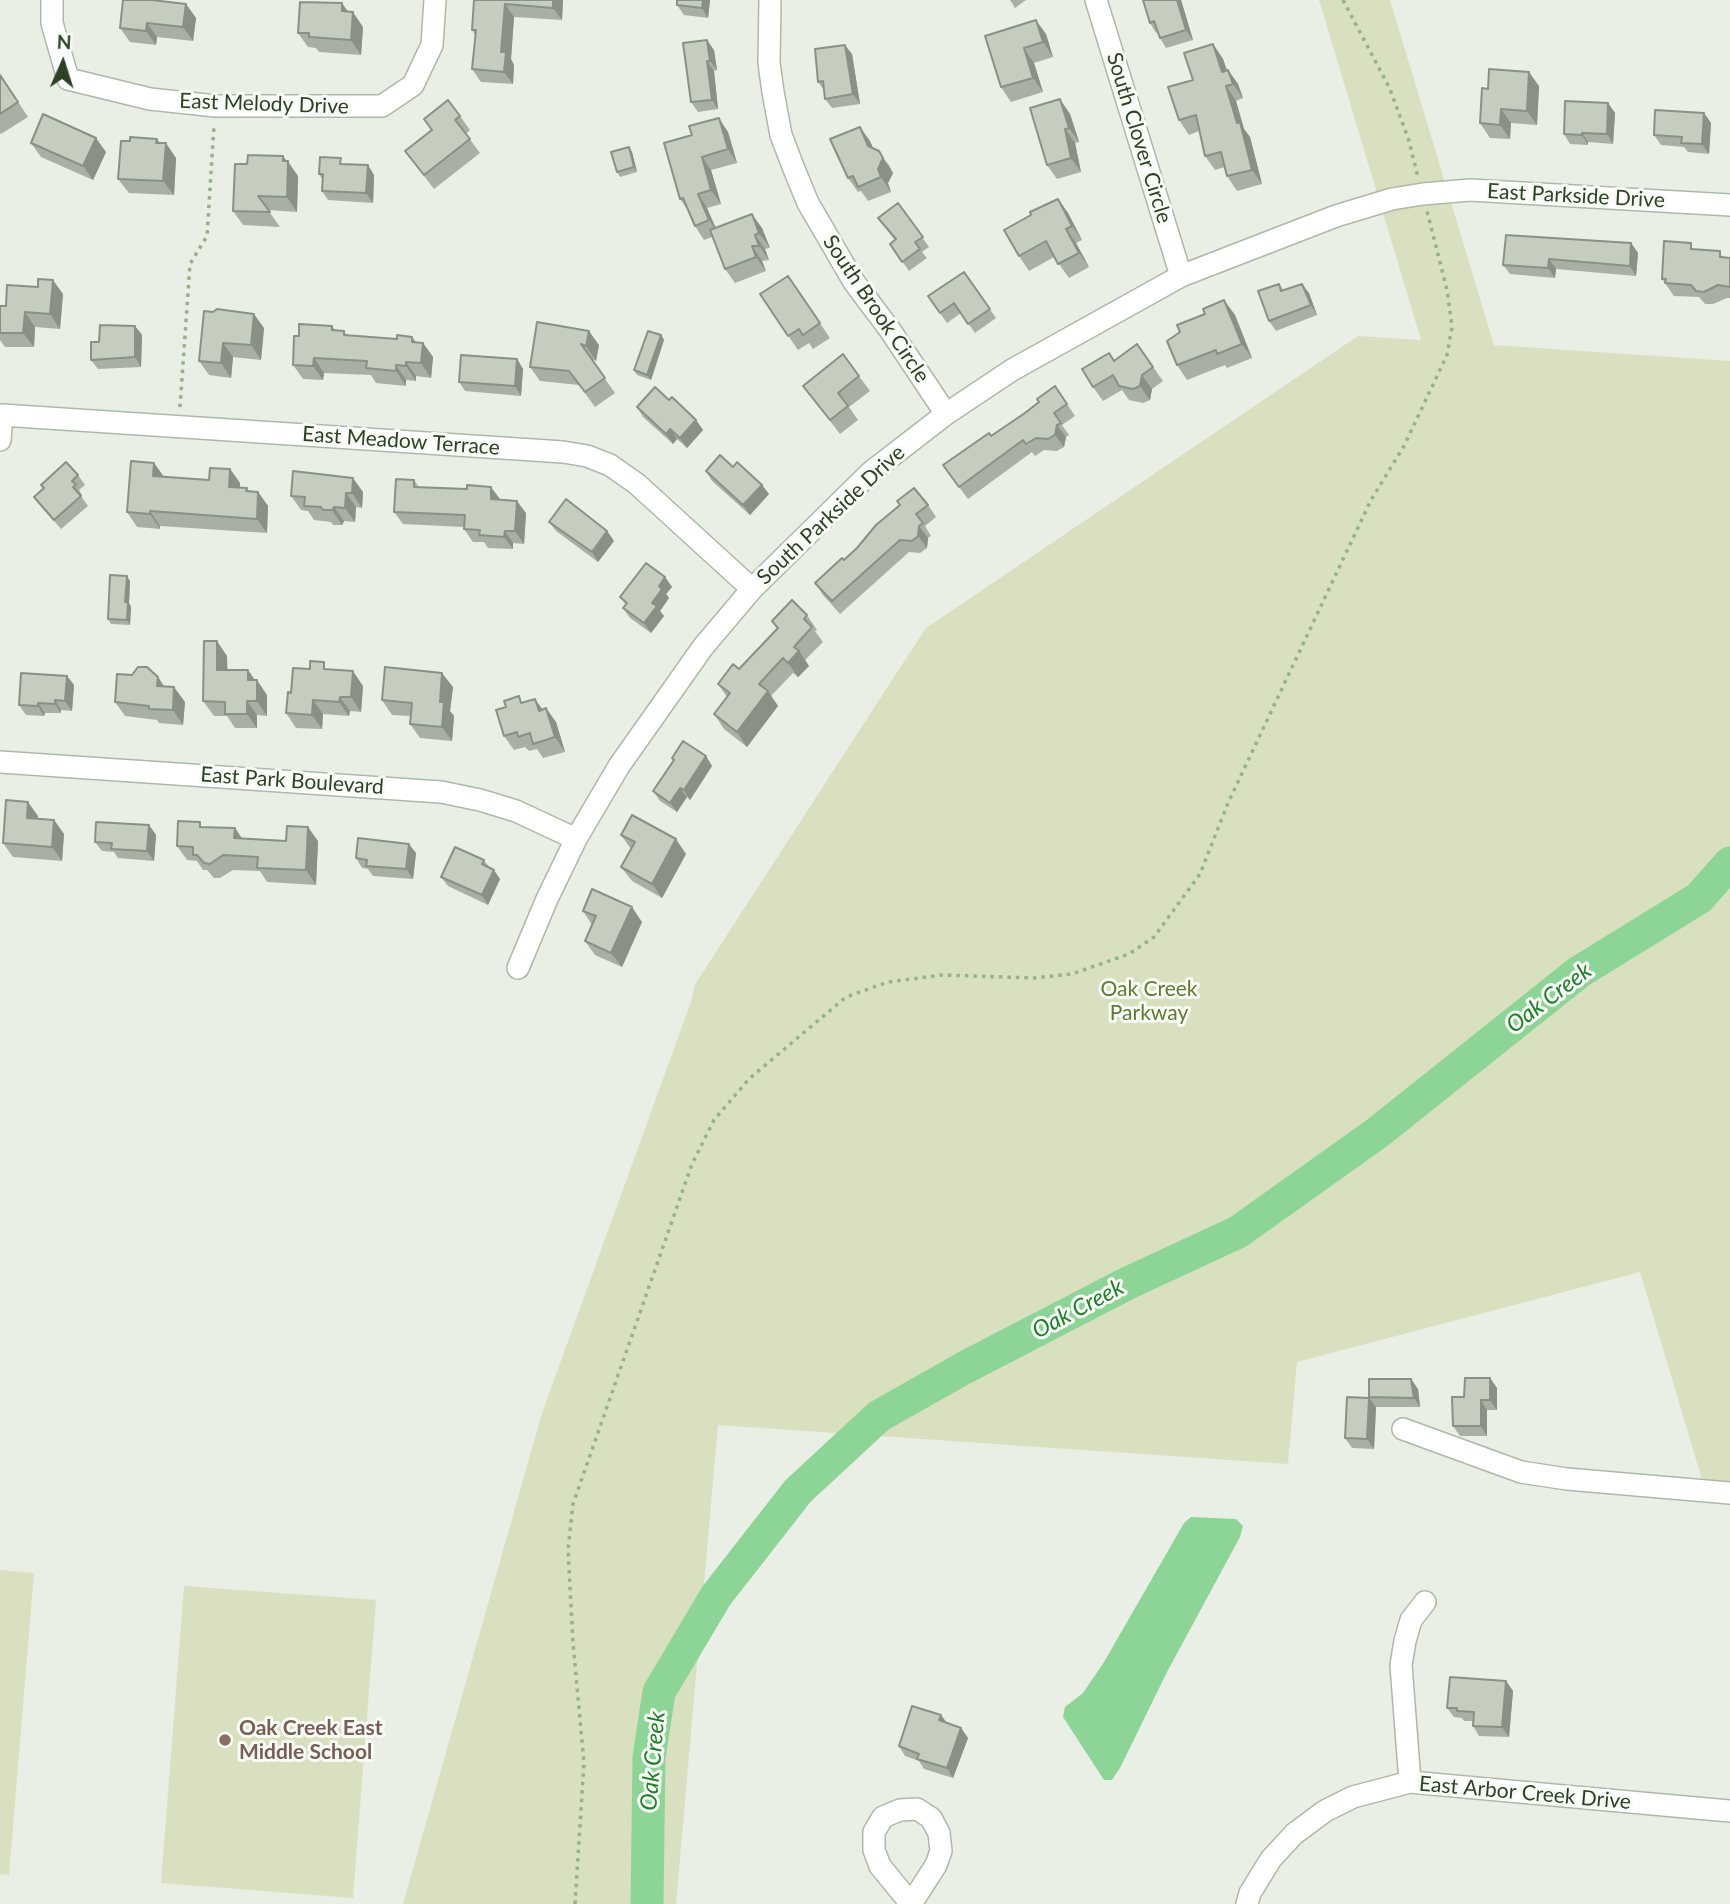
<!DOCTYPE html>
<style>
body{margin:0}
#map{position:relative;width:1730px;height:1904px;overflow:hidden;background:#eaefe6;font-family:Lato,sans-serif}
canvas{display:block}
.north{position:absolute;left:28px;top:28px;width:70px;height:70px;-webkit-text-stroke:5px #f9fbf7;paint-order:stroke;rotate:3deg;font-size:19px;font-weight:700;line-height:28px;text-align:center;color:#2d4224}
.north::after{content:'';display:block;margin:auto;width:24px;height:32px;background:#2d4224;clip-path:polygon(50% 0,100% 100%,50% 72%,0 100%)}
</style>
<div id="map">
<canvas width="1730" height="1904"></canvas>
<div class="north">N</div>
</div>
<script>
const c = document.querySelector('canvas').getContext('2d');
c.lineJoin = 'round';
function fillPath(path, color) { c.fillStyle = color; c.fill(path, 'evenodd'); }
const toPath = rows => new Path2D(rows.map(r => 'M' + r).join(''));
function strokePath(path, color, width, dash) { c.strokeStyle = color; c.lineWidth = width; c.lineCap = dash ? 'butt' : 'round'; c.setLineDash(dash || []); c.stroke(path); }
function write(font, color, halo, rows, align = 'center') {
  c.font = font + ' Lato,sans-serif'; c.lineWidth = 6; c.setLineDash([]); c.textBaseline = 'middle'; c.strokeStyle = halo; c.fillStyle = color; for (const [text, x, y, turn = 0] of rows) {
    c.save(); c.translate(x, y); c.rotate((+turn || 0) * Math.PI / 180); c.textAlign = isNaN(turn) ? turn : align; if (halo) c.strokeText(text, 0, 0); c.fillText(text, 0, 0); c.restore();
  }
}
fillPath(toPath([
 [1319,0,1390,0,1494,345,1730,361,1730,1498,1706,1493,1640,1272,1297,1362,1288,1464,718,1425,676,1904,403,1904,542,1413,692,999,694,986,892,680,926,628,1358,336,1421,340],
 [0,1570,34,1573,9,1875,0,1874],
 [184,1586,376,1600,353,1898,161,1883]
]), '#d8e0bf');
fillPath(toPath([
 [1191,1517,1236,1519,1243,1526,1240,1537,1167,1672,1120,1768,1112,1780,1104,1780,1063,1717,1065,1707,1083,1693,1104,1662,1184,1523]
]), '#8dd596');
strokePath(toPath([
 [647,1904,649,1758,659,1692,716,1596,798,1491,879,1416,964,1368,1126,1284,1238,1232,1377,1133,1579,972,1699,898,1730,863]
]), '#8dd596', 33);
const minor = toPath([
 [52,0,52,23,68,79,150,99,216,106,382,106,413,85,432,45,435,0],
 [770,0,769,63,773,92,781,135,794,169,808,203,854,282,890,330,946,414],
 [1096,0,1181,276],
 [0,440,2,415,563,452,587,456,610,465,637,484,752,589],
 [0,762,441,792,480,800,516,811,576,839],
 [518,968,547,899,576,839,619,766,703,647,752,589,871,472,946,414,1012,370,1181,276,1336,216,1392,199,1423,194,1470,190,1730,205],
 [1403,1429,1521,1472,1567,1479,1730,1493],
 [1410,1782,1401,1665,1405,1641,1411,1620,1425,1602],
 [917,1809,931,1818,939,1833,941,1851,936,1865,911,1904,880,1866,874,1850,874,1832,883,1817,900,1810,917,1809],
 [1247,1904,1250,1893,1271,1859,1294,1834,1325,1811,1353,1797,1410,1782,1730,1811]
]);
strokePath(minor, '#aeb8a8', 24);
strokePath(toPath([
 [1343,0,1390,89,1409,141,1418,177],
 [180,407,190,264,207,236,214,126],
 [575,1904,584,1763,573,1643,568,1549,573,1504,692,1164,714,1120,749,1079,846,997,888,982,942,975,1034,978,1072,974,1129,954,1154,937,1200,874,1228,803,1371,500,1404,446,1447,355,1452,327,1447,290,1427,211]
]), '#95b386', 3.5, [3.5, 5]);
strokePath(minor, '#fff', 21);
fillPath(toPath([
 [474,0,563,0,562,20,514,17,511,59,514,65,513,84,481,82,472,69,475,35,472,30],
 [677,0,710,0,708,18,684,15,677,5],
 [1010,0,1026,0,1015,8],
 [1143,0,1181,0,1193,40,1166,48,1160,38,1158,32,1156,33,1150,23],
 [342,3,348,12,363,27,361,55,319,52,316,48,308,47,298,33],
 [186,4,196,18,193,41,157,37,156,45,130,42,120,28],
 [1046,34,1053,57,1034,63,1043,92,1011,102,1001,87,985,36],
 [683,43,714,50,717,70,714,71,718,109,698,112,691,102],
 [1213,44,1223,59,1227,70,1228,70,1238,84,1243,98,1236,101,1244,129,1250,137,1262,184,1237,191,1227,176,1225,167,1215,170,1205,156,1199,131,1189,135,1179,120,1193,80],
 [852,54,860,104,832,108,825,99,824,90,818,82],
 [0,74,28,117,1,134,0,133],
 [1539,86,1537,125,1511,123,1510,139,1490,138,1480,123,1488,89],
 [1608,103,1615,113,1613,144,1588,142,1588,145,1570,144,1564,134],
 [1704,113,1711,123,1709,154,1688,152,1684,147,1661,145,1654,135],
 [1070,114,1079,142,1075,143,1081,172,1057,179,1047,165],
 [460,116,470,130,466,134,480,153,434,189,405,151,431,130,424,119],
 [728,132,737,163,711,170,721,204,707,208,716,228,762,228,770,248,765,249,769,260,762,261,766,271,735,283,725,269,712,237,704,240,695,226,687,209,680,199,664,143],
 [157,139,159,143,176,158,174,195,129,193,118,179],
 [870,141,873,148,889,165,893,173,888,183,891,192,868,201,861,191,858,192,848,178],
 [31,143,106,152,93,180,41,157],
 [629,147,632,152,637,172,620,177,617,172],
 [288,161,298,176,297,212,268,210,280,227,243,225,233,211,247,164],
 [345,164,374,175,373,203,328,200,322,191,322,179,319,174],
 [1058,199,1068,213,1082,240,1076,243,1089,267,1069,278,1054,257,1029,271,1019,256,1031,215],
 [898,203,929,247,922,252,927,258,909,271,890,244,895,240,878,218],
 [1631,243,1638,253,1636,276,1556,269,1555,278,1510,274,1503,265],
 [1696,250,1730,258,1730,298,1727,298,1713,304,1705,304,1699,297,1674,296,1662,279],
 [964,272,996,318,975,333,961,313,947,323,928,296],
 [788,276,830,338,813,349,809,343,798,350,760,294],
 [1279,284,1284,291,1309,293,1317,315,1276,331,1269,321],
 [63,294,60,329,35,327,34,347,5,347,0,340,0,306,6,306],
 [213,312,264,328,261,360,233,357,231,378,209,375,199,361],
 [1235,315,1252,358,1227,368,1225,365,1187,380,1177,365],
 [537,322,599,345,596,361,591,359,615,393,595,407,579,385,540,381,530,367],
 [135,326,142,335,141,367,98,369,91,360,99,342],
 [332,326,335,330,344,331,347,335,397,339,412,337,416,342,423,343,433,357,431,378,416,376,416,381,406,380,406,386,376,383,371,375,324,373,323,380,303,379,293,365],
 [661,335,664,340,651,380,637,375,634,370],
 [1137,344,1163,381,1152,389,1150,400,1143,403,1129,400,1122,390,1103,401,1093,387,1114,361],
 [517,359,523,369,521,396,465,391,459,382],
 [859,376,870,391,849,407,858,420,840,434,803,386],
 [1055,386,1075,416,1062,425,1069,435,1066,437,1064,447,1057,451,1044,450,1035,456,1032,452,968,499,943,465,991,436,1039,402],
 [669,400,696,420,703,430,687,448,677,439,673,444,643,417,637,407],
 [154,463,164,477,209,480,230,469,240,483,240,488,247,488,249,491,258,492,268,506,267,533,160,526,160,529,137,527,127,512],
 [733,467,762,485,769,494,750,515,712,481,706,471],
 [78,475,85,485,79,490,82,495,81,496,88,506,61,529,41,506,34,497],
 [414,480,419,487,500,499,526,513,524,544,513,543,513,549,488,548,484,542,473,542,464,529,464,527,403,524,394,512],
 [363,492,362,508,356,507,355,522,344,521,342,525,333,525,331,522,314,520,308,511,301,510,291,496],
 [928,505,936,517,925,526,931,536,928,538,927,548,920,553,909,552,840,614,823,595,815,583,844,560],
 [549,522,607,531,614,541,598,562,556,531],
 [127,576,130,581,129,603,131,607,130,625,111,624,108,619],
 [665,577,672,587,666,594,669,598,660,611,664,616,651,633,630,618,623,608,626,605,620,597],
 [807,615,817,630,815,631,823,642,805,660,809,666,798,677,793,673,771,696,778,706,747,747,724,729,714,714,727,697,718,684,739,669,777,629,772,621],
 [227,656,227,670,255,680,267,695,267,716,257,715,257,728,235,728,227,716,214,716,203,701],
 [330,670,363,686,361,712,350,711,349,716,323,714,322,729,296,728,286,713,291,693],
 [67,676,74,685,72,711,61,710,61,713,45,713,44,716,26,715,19,705],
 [158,677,164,687,185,702,183,725,159,723,157,720,125,716,115,702],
 [453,687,450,711,454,716,452,741,420,738,410,724,411,716,392,715,382,700],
 [523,702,542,709,556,722,565,752,543,758,537,749,529,751,525,747,514,750,504,736,506,707],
 [706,756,712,766,690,800,687,797,677,812,660,801,653,791,673,760,672,758],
 [38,816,38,818,54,820,64,834,62,861,13,857,3,843],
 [149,825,156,835,154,861,118,858,114,852,102,851,95,842],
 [203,827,235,828,242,839,318,841,316,885,267,882,260,871,233,870,220,878,214,878,207,870,203,870,197,861,187,860,177,846],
 [621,835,686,854,662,898,632,881,621,867,631,849],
 [416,853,413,879,373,876,368,869,362,868,356,858],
 [484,860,489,867,500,879,488,905,448,886,441,877],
 [583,911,642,922,622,967,595,955,585,941,592,925],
 [1490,1378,1497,1388,1497,1410,1487,1410,1487,1436,1460,1436,1453,1426,1464,1397],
 [1418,1389,1420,1407,1376,1407,1374,1449,1352,1448,1345,1438,1369,1398],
 [1506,1681,1513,1691,1509,1737,1479,1736,1473,1726,1473,1721,1464,1721,1462,1718,1454,1717,1447,1708],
 [941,1715,947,1723,961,1728,968,1738,953,1778,924,1769,919,1761,905,1756,899,1746]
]), '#a9b0a3');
fillPath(toPath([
 [553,0,563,0,562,20,553,8],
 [703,0,710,0,708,18,702,8],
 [1177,0,1181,0,1193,40,1186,30],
 [342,3,352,18,353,12,363,27,361,55,351,40,342,11],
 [186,4,196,18,193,41,183,27],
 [505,4,514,17,511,59,514,65,513,84,504,72,501,52],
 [1036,20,1046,34,1053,57,1043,42],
 [147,23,157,37,156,45,146,31],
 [707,40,714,50,717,70,710,61],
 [1213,44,1223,59,1232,86,1222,72],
 [845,45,852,54,860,104,853,94],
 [1024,48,1034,63,1043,92,1033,78],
 [707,61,714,71,718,109,712,100],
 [1228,70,1238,84,1243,98,1233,84],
 [1529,72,1539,86,1537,125,1527,111],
 [1226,86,1236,101,1244,129,1250,137,1262,184,1252,170],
 [1060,99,1070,114,1079,142,1069,128],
 [1608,103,1615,113,1613,144,1607,134],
 [1501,109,1511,123,1510,139,1500,125],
 [1704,113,1711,123,1709,154,1702,144],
 [719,118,728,132,737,163,728,149],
 [860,127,870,141,878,160,868,146],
 [1065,129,1075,143,1081,172,1071,158],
 [1582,133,1588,142,1588,145,1582,135],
 [96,138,106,152,93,180,83,166],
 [157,139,165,151,166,143,176,158,174,195,163,181],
 [629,147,632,152,637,172,634,167],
 [879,151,893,173,888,183,891,192,881,177,878,169],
 [283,156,298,176,297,212,287,197],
 [702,157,711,170,721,204,711,190],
 [368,165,374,175,373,203,366,193],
 [698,194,707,208,718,234,709,220],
 [1058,199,1068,213,1082,240,1072,226],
 [752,214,762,228,770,248,759,233],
 [1066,229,1076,243,1089,267,1079,253],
 [755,235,765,249,769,260,759,246],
 [1631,243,1638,253,1636,276,1630,266],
 [752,246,762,261,766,271,756,257],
 [1549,259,1556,269,1555,278,1548,268],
 [53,280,63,294,60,329,50,314],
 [1302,284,1309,293,1317,315,1311,305],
 [1224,300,1235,315,1252,358,1242,344],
 [25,312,35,327,34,347,23,333],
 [254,314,264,328,261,360,251,345],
 [135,326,142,335,141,367,135,357],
 [589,331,599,345,596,361,586,346],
 [661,335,664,340,651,380,647,375],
 [412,337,422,351,423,343,433,357,431,378,421,363,412,342],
 [223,343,233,357,231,378,221,363],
 [314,358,324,373,323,380,313,366],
 [517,359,523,369,521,396,515,386],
 [406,362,416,376,416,381,406,366],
 [396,365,406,380,406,386,396,371],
 [1142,375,1152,389,1150,400,1140,386],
 [696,420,703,430,687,448,680,438],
 [1057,425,1066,437,1064,447,1055,435],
 [670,429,677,439,673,444,666,434],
 [154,463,164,477,153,476],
 [230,469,240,483,239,501,229,487],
 [353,478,363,492,362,508,352,493],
 [762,485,769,494,750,515,743,505],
 [491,487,500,499,491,499],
 [258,492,268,506,267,533,257,519],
 [346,493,356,507,355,522,345,508],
 [517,501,526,513,524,544,515,531],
 [334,507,344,521,342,525,332,510],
 [150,511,160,526,160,529,150,514],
 [919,526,928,538,927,548,918,536],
 [505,531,513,543,513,549,504,537],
 [607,531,614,541,598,562,592,552],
 [127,576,130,581,129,603,131,607,130,625,127,620,125,602],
 [665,577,672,587,666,594,669,598,660,611,664,616,651,633,644,623,659,586],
 [217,641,227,656,228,684,217,670],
 [799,651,809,666,798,677,788,663],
 [248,670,257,683,257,680,267,695,267,716,257,701,248,680],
 [353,671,363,686,361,712,351,697],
 [442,673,453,687,450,711,454,716,452,741,442,727,440,702],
 [67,676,74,685,72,711,65,701],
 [158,677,168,692,157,686],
 [174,687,185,702,183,725,173,710],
 [768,691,778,706,747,747,737,732],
 [340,697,350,711,349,716,339,702],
 [535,699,545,713,539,711],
 [55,700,61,710,61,713,55,704],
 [313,700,323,714,322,729,312,715],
 [247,701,257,715,257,728,247,714],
 [38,703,45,713,44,716,38,706],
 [546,708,556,722,565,752,555,737],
 [706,756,712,766,690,800,684,790],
 [680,788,687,797,677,812,670,803],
 [28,802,38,816,37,832,27,818],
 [54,820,64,834,62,861,52,847],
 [149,825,156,835,154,861,147,851],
 [308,827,318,841,316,885,306,870],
 [235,828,245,843,234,838],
 [676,839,686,854,662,898,652,884],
 [409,844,416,853,413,879,406,869],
 [494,870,500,879,488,905,482,895],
 [632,907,642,922,622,967,611,953],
 [1490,1378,1497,1388,1497,1410,1490,1400],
 [1411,1379,1418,1389,1420,1407,1414,1398],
 [1369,1398,1376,1407,1374,1449,1367,1439],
 [1481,1400,1487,1410,1487,1436,1481,1426],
 [1506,1681,1513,1691,1509,1737,1502,1727],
 [941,1715,948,1725,939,1720],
 [961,1728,968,1738,953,1778,947,1768]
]), '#899085');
const building = toPath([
 [123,0,152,0,186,4,183,27,147,23,146,31,120,28,123,0],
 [474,0,553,0,553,8,505,4,501,52,506,52,504,72,472,69,476,30,472,30,474,0],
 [677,0,703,0,702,8,677,5,677,0],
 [1143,0,1177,0,1186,30,1160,38,1154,21,1150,23,1143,0],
 [300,2,342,3,342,11,353,12,351,40,309,37,309,33,298,33,300,2],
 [1036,20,1043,42,1024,48,1033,78,1001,87,985,36,1036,20],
 [707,40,710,61,707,61,712,100,691,102,683,43,707,40],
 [1213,44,1222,72,1228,70,1233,84,1226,86,1237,123,1240,122,1252,170,1227,176,1221,152,1205,156,1196,115,1179,120,1168,87,1193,80,1184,53,1213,44],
 [845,45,853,94,825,99,823,81,818,82,815,49,845,45],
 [1489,69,1529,72,1527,111,1501,109,1500,125,1480,123,1482,88,1488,89,1489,69],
 [0,75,18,102,0,114,0,75],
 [1060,99,1069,128,1065,129,1071,158,1047,165,1030,108,1060,99],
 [448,100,460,116,455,120,470,139,424,175,405,151,432,130,424,119,448,100],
 [1565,101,1608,103,1607,134,1582,133,1582,135,1564,134,1565,101],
 [1655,110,1704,113,1702,144,1681,143,1682,137,1654,135,1655,110],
 [43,114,96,138,83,166,31,143,43,114],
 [719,118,728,149,702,157,711,190,698,194,709,220,695,226,683,198,680,199,664,143,692,135,689,126,719,118],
 [860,127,868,146,879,151,883,158,878,169,881,177,858,187,853,176,848,178,830,139,860,127],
 [130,137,157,139,156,143,166,143,163,181,118,179,121,141,130,141,130,137],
 [629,147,634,167,617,172,611,152,629,147],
 [248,155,283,156,283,161,288,161,287,197,258,196,270,212,233,211,235,164,247,164,248,155],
 [320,157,341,158,340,164,368,165,366,193,322,191,323,174,319,174,320,157],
 [1058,199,1072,226,1066,229,1079,253,1058,264,1046,241,1019,256,1004,230,1031,215,1030,212,1058,199],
 [898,203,923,237,915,242,920,249,902,262,890,244,896,239,878,218,898,203],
 [752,214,759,233,755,235,759,246,752,246,756,257,725,269,710,230,752,214],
 [1506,235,1631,243,1630,266,1549,259,1548,268,1503,265,1506,235],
 [1664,241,1691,243,1691,249,1720,251,1720,257,1730,258,1730,287,1718,285,1704,292,1696,291,1691,285,1665,283,1666,279,1662,279,1664,241],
 [964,272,990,309,968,324,954,303,940,313,928,296,964,272],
 [788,276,820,323,803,335,799,329,788,336,760,294,788,276],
 [38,279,53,280,50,314,25,312,23,333,0,333,0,306,6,306,7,285,38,287,38,279],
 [1279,284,1281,291,1302,284,1311,305,1269,321,1258,291,1279,284],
 [1224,300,1242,344,1217,354,1216,350,1177,365,1167,341,1180,332,1177,325,1205,314,1203,309,1224,300],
 [217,309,254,314,251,345,223,343,221,363,199,361,204,311,213,312,217,309],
 [537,322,589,331,586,346,581,344,605,378,585,392,569,371,530,367,537,322],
 [299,324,332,326,332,330,344,331,344,335,397,339,397,335,412,337,412,342,423,343,421,363,406,362,406,366,396,365,396,371,366,368,367,361,314,358,313,366,293,365,294,336,299,336,299,324],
 [100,325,135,326,135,357,91,360,91,342,99,342,100,325],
 [648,331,661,335,647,375,634,370,648,331],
 [1137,344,1153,367,1142,375,1140,386,1133,389,1119,386,1113,375,1093,387,1082,369,1109,353,1114,361,1137,344],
 [843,354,859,376,838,393,848,406,830,420,803,386,843,354],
 [461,355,517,359,515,386,459,382,461,355],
 [1055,386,1067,404,1054,413,1061,423,1057,425,1055,435,1048,439,1036,438,1026,444,1023,440,959,487,943,465,989,433,991,436,1025,413,1039,402,1037,399,1055,386],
 [655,387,669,400,672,397,696,420,680,438,670,429,666,434,637,407,655,387],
 [720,455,733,467,737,462,762,485,743,505,706,471,720,455],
 [131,461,154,463,153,476,209,480,210,468,230,469,229,487,247,488,246,491,258,492,257,519,150,511,150,514,127,512,131,461],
 [66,462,78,475,72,481,76,485,73,487,81,496,54,520,34,497,44,488,41,485,66,462],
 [293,471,353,478,352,493,346,493,345,508,334,507,332,510,323,510,321,507,304,506,305,497,291,496,293,471],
 [396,479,414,480,414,487,467,489,467,485,491,487,491,499,517,501,515,531,505,531,504,537,479,535,480,530,464,529,465,515,394,512,396,479],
 [914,488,928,505,916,514,923,523,919,526,918,536,912,541,900,540,832,601,815,583,842,558,844,560,857,548,876,525,900,505,897,501,914,488],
 [566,499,607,531,592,552,549,522,566,499],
 [646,563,665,577,659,586,662,589,652,603,657,606,644,623,623,608,627,603,620,597,646,563],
 [110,575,127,576,125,602,128,602,127,620,108,619,110,575],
 [792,600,807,615,804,619,812,627,794,647,799,651,788,663,783,658,759,684,768,691,737,732,714,714,730,693,718,684,733,664,739,669,778,628,772,621,792,600],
 [204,641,217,641,217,670,248,670,248,680,257,680,257,701,247,701,247,714,225,714,225,702,203,701,204,641],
 [310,661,324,662,324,669,353,671,351,697,340,697,339,702,313,700,312,715,286,713,288,692,291,693,293,668,310,669,310,661],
 [138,667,147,667,158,677,157,686,174,687,173,710,149,709,149,706,115,702,117,674,132,675,138,667],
 [385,667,442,673,440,702,444,702,442,727,410,724,412,703,382,700,385,667],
 [21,673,67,676,65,701,55,700,55,704,38,703,38,706,19,705,21,673],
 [519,696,521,703,535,699,539,711,546,708,555,737,533,744,530,733,518,737,517,732,504,736,496,710,506,707,504,701,519,696],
 [683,741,706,756,684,790,680,788,670,803,653,791,674,760,672,758,683,741],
 [6,800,28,802,27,818,54,820,52,847,3,843,6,800],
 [632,815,676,839,652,884,621,867,635,842,621,835,632,815],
 [178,821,200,822,200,827,235,828,234,838,286,841,287,826,308,827,306,870,257,868,258,857,223,855,210,864,204,863,197,855,193,855,193,847,177,846,178,821],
 [96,822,149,825,147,851,111,849,112,843,95,842,96,822],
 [358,838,409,844,406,869,366,866,367,860,356,858,358,838],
 [455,847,484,860,482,864,494,870,482,895,441,877,455,847],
 [592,889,632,907,611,953,585,941,596,916,583,911,592,889],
 [1465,1378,1490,1378,1490,1400,1481,1400,1481,1426,1453,1426,1452,1397,1464,1397,1465,1378],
 [1369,1379,1411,1379,1414,1398,1369,1397,1369,1379],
 [1347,1397,1369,1398,1367,1439,1345,1438,1347,1397],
 [1450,1677,1506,1681,1502,1727,1473,1726,1474,1712,1457,1711,1457,1708,1447,1708,1450,1677],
 [912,1706,941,1715,939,1720,961,1728,947,1768,917,1759,919,1754,899,1746,912,1706]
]);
fillPath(building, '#c4cdbe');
strokePath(building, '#899085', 2);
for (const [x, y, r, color] of [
 [225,1740,7,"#8d6e63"]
]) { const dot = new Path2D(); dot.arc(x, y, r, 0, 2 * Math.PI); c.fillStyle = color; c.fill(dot); strokePath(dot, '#f9fbf7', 2.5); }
write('21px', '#2d4224', '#f9fbf7', [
 ["East Melody Drive",264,104,2],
 ["South Clover Circle",1139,138,73],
 ["East Parkside Drive",1576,196,3],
 ["South Brook Circle",876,309,56],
 ["East Meadow Terrace",401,441,4],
 ["South Parkside Drive",831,515,-43],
 ["East Park Boulevard",292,781,4],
 ["East Arbor Creek Drive",1525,1793,5]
]);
write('21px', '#5f7b2c', '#f9fbf7', [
 ["Oak Creek",1149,989],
 ["Parkway",1149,1013]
]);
write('bold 21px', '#785e54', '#f9fbf7', [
 ["Oak Creek East",239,1728],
 ["Middle School",239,1752]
], 'left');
write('italic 23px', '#1b8129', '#f9fbf7', [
 ["Oak Creek",1549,998,-37],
 ["Oak Creek",1078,1309,-28],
 ["Oak Creek",653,1761,-85]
]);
</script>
